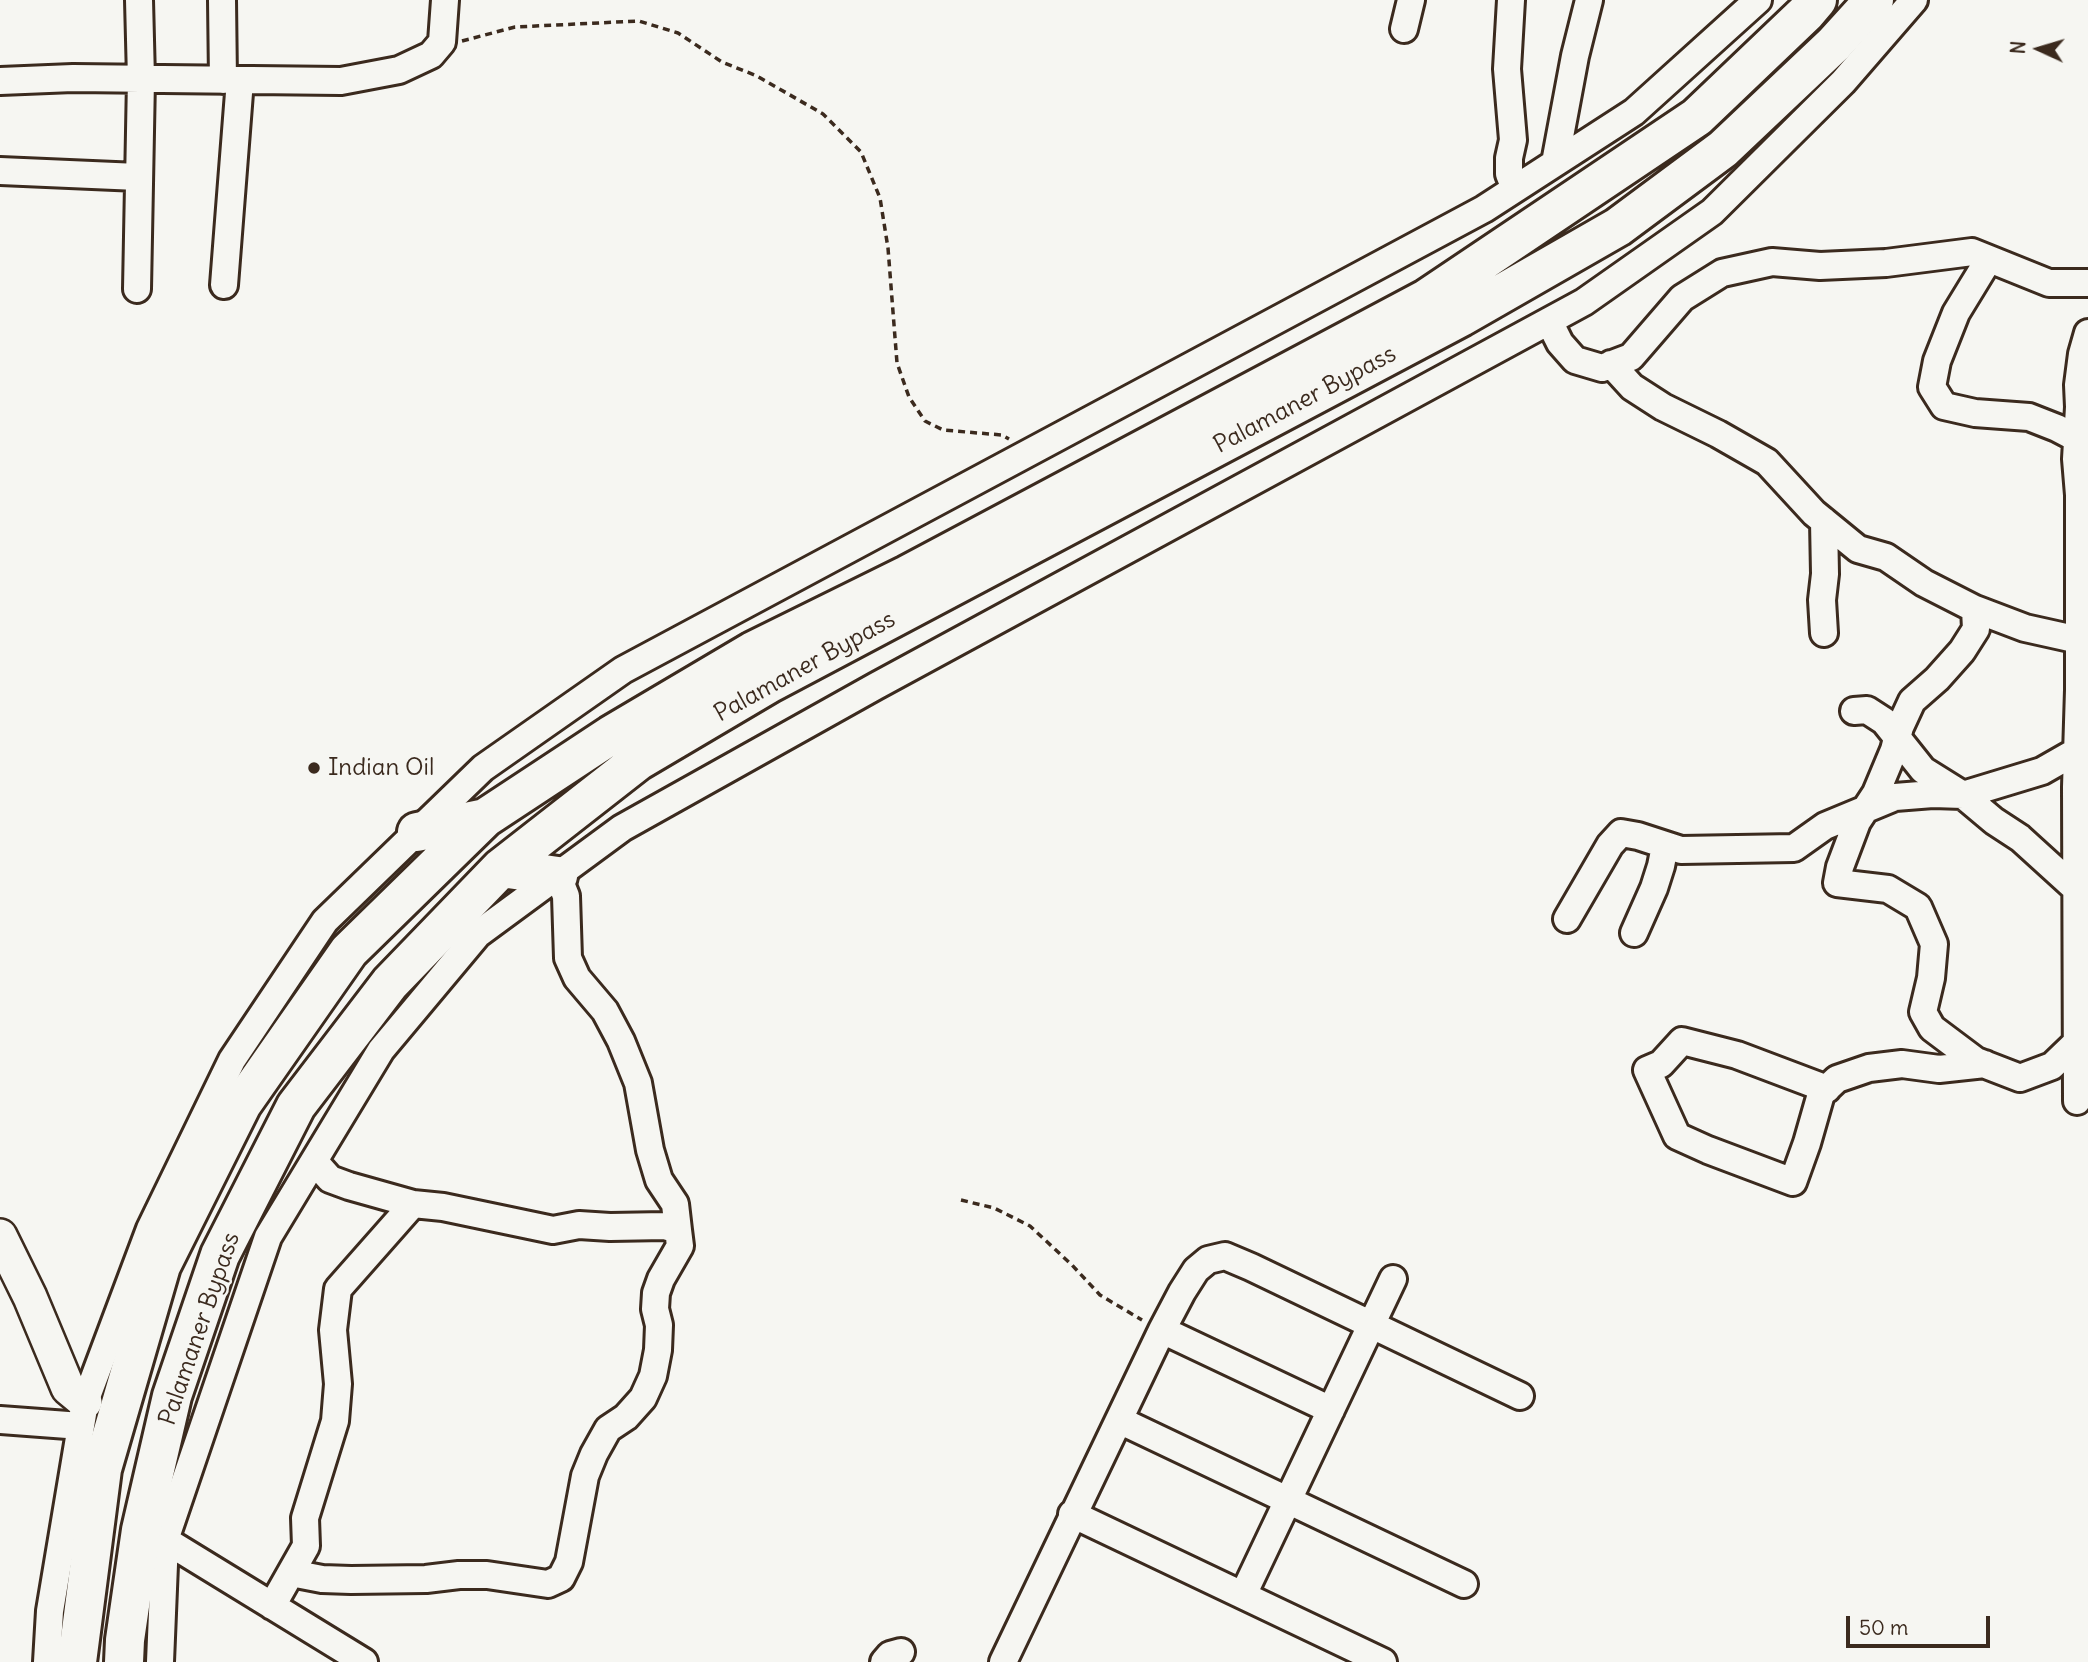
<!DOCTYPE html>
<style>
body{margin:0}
#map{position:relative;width:2088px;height:1662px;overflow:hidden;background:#f6f6f2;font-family:Delius,sans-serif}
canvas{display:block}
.north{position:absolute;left:2004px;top:14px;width:70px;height:70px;-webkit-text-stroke:5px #f6f6f2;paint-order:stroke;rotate:274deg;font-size:19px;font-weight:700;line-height:28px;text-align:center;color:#3b2a1e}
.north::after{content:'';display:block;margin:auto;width:24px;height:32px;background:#3b2a1e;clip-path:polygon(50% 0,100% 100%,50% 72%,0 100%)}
.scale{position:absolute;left:1846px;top:1616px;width:144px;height:32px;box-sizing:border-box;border:4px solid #3b2a1e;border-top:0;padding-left:9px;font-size:21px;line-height:24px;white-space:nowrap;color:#3b2a1e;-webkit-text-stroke:5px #f6f6f2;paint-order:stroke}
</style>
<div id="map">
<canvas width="2088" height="1662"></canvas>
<div class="north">N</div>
<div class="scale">50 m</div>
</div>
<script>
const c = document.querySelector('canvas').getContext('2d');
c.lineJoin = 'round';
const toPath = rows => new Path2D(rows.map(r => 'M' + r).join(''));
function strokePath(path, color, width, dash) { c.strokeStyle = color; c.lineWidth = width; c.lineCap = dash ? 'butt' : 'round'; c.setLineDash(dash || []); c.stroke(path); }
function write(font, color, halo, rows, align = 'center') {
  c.font = font + ' Delius,sans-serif'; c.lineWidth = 5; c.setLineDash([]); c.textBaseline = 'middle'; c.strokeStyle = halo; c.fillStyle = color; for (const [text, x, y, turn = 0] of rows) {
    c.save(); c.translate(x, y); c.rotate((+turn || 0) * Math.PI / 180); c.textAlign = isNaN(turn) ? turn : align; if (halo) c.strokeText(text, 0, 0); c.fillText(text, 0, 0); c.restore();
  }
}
const minor = toPath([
 [222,0,223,80],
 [1511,0,1507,69,1513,140,1509,158,1509,174,1515,189],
 [1404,29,1411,0],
 [0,81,73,78,341,81,399,70,431,55,442,42,445,0],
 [1555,163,1575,56,1589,0],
 [0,171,138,177],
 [1989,259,1956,313,1937,361,1932,387,1944,406,1975,413,2029,417,2057,428,2078,439],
 [224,285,240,80],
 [137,289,141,79,139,0],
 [1549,321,1560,343,1575,360,1602,368,1631,357,1682,298,1722,273,1772,262,1820,266,1886,263,1972,252,2049,283,2088,283],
 [1611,364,1632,387,1663,407,1718,434,1767,462,1814,513,1858,549,1886,557,1924,583,1975,609,2025,628,2079,640],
 [2079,407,2078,385,2082,354,2088,333],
 [1975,609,1976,629,1962,651,1937,679,1912,701,1900,727,1894,750,1876,793,1857,822,1840,867,1837,883,1888,889,1918,907,1934,944,1931,978,1923,1012,1932,1028,1976,1061,2020,1078,2052,1066,2078,1041],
 [1824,633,1822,600,1825,574,1824,521],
 [1854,711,1867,710,1884,721,1923,770,1963,795,1994,821,2020,838,2075,888],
 [558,876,566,896,568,958,577,978,605,1011,621,1041,638,1083,650,1150,659,1180,675,1204,678,1230],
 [1567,919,1610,845,1621,833,1638,836,1681,850,1794,848,1825,826,1895,797,1933,794,1963,795,2042,771,2077,751],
 [1634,933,1654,888,1661,866,1665,846],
 [1827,1089,1737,1055,1682,1041,1661,1064,1647,1070,1677,1136,1708,1150,1793,1182,1807,1143,1821,1094,1837,1079,1869,1068,1902,1064,1939,1069,1985,1064],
 [2077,1101,2076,787,2079,690,2079,495,2076,459,2079,407,2088,398],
 [314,1161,330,1179,349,1186,413,1204],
 [1162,1330,1331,1410],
 [0,1420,81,1426],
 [1119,1420,1464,1584],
 [1072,1514,1383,1662],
 [165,1540,364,1662],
 [1243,1595,1393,1279],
 [272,1606,306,1546,305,1518,335,1421,338,1384,333,1330,338,1289,413,1204,443,1207,553,1230,579,1225,610,1227,665,1226,678,1230,680,1246,661,1279,656,1293,655,1309,659,1325,658,1350,653,1376,643,1398,626,1417,608,1429,594,1454,585,1476,569,1562,561,1578,548,1584,487,1575,459,1575,426,1579,351,1580,322,1579,291,1573],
 [47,1662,50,1611,85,1402,150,1229,232,1060,325,921,483,768,623,670,1484,209,1634,112,1758,0],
 [160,1662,165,1540,268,1237,381,1050,478,934,622,828,876,686,1584,302,1712,212,1843,82,1914,0],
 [884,1662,890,1655,901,1652],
 [1003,1662,1162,1330,1182,1292,1196,1270,1208,1260,1225,1256,1251,1267,1520,1396]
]);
const major = toPath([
 [0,1236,30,1297,68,1388,85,1402]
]);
const highway = toPath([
 [417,832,485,818],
 [501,868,558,876],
 [77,1662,102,1469,161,1266,242,1104,349,951,485,818,611,735,753,651,907,575,1426,299,1697,117,1806,13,1817,0],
 [124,1662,125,1640,141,1530,172,1396,220,1255,296,1106,390,983,501,868,638,761,770,683,1461,317,1618,227,1723,149,1834,44,1874,0]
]);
strokePath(minor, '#3b2a1e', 32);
strokePath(major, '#3b2a1e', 38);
strokePath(highway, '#3b2a1e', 44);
strokePath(toPath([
 [462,41,515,27,639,21,678,33,722,62,757,76,823,114,861,152,880,198,888,248,897,363,909,397,925,421,943,430,1002,435,1009,439],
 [961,1200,994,1208,1030,1226,1072,1265,1100,1295,1142,1320]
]), '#3b2a1e', 3.5, [7, 5]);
strokePath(minor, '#f6f6f2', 26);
strokePath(major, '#f6f6f2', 33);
strokePath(highway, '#f6f6f2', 38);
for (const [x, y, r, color] of [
 [314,768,7,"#3b2a1e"]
]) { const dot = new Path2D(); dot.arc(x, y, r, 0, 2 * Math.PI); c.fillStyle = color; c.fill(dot); strokePath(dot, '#f6f6f2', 2.5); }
write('24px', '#3b2a1e', '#f6f6f2', [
 ["Palamaner Bypass",1305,400,-28],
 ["Palamaner Bypass",805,667,-29],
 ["Palamaner Bypass",200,1329,-71]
]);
write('24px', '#3b2a1e', '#f6f6f2', [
 ["Indian Oil",328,768]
], 'left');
</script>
